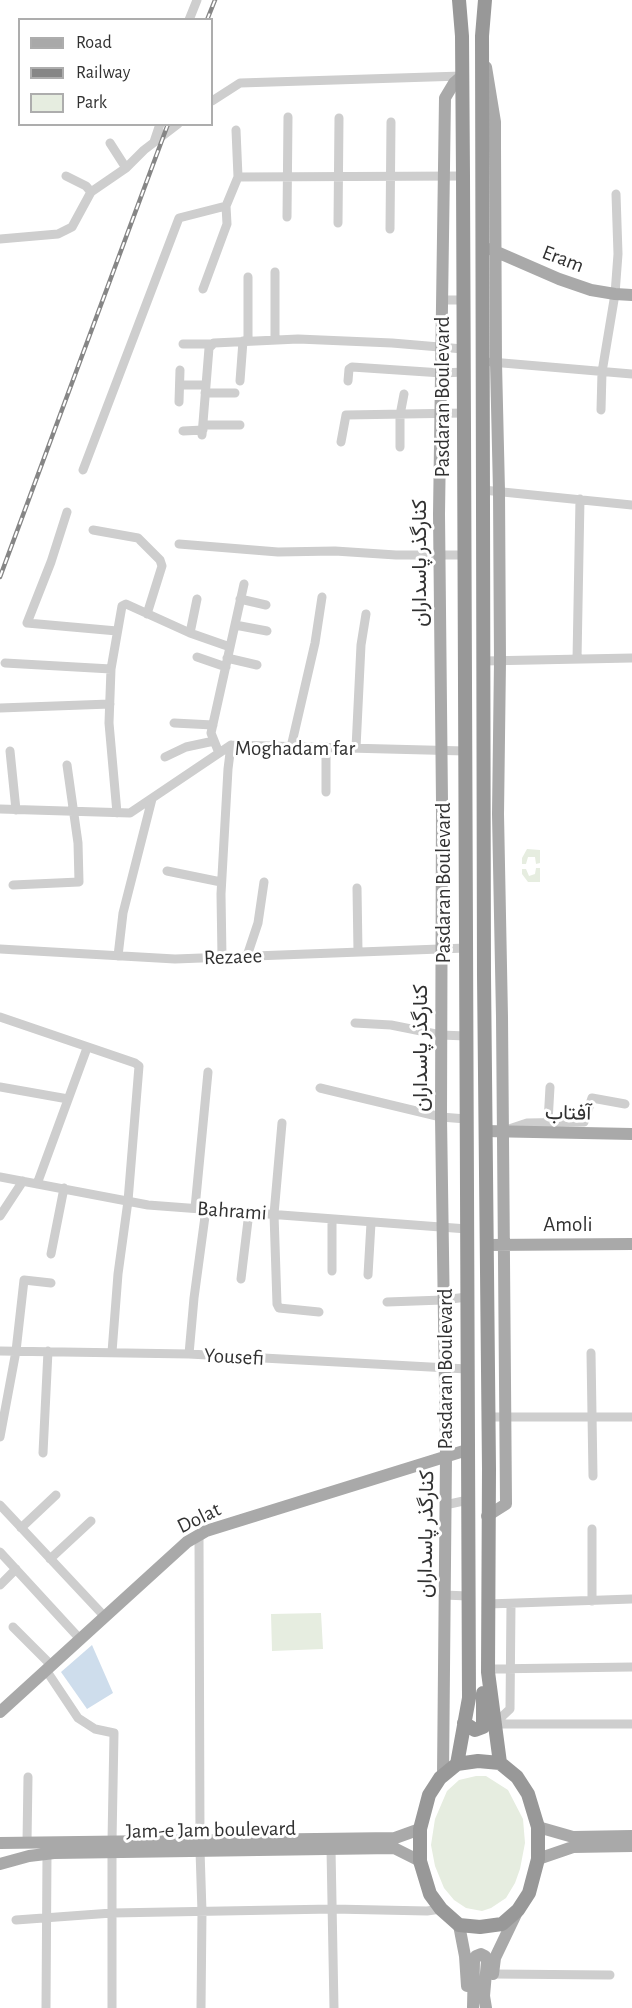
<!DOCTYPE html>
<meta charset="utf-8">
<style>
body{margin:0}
#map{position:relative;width:632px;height:2008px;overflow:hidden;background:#fff;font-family:"Alegreya Sans",sans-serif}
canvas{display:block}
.legend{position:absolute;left:18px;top:18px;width:195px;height:108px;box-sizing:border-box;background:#fff;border:2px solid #adadad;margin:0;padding:8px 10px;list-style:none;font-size:18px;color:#313131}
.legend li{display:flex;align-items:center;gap:12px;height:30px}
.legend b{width:30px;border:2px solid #adadad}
</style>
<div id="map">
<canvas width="632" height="2008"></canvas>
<ul class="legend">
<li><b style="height:8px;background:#a9a9a9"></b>Road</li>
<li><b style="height:8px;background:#868686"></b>Railway</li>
<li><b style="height:16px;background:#e6ede0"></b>Park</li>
</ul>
</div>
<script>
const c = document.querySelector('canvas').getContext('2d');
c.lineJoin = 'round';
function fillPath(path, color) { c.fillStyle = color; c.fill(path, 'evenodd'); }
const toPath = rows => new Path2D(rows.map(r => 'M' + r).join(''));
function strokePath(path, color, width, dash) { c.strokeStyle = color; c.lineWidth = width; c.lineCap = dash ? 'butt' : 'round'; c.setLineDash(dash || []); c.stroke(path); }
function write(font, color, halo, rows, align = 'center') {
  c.font = font + ' "Alegreya Sans",Vazirmatn,sans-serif'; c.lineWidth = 6; c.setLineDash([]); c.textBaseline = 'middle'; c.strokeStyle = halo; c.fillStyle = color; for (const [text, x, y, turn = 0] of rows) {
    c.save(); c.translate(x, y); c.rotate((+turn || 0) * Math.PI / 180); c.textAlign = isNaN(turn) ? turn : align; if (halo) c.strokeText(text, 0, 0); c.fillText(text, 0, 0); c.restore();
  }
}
fillPath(toPath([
 [527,849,540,850,540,863,536,864,535,857,528,857,526,864,522,864,522,858],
 [536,868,540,868,540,882,528,882,522,874,522,869,526,869,529,876,535,874],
 [321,1613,323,1649,272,1651,271,1614],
 [476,1776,486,1776,508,1790,523,1819,525,1843,520,1869,515,1883,506,1898,491,1908,482,1911,466,1908,454,1900,444,1888,435,1866,431,1845,435,1819,447,1791,459,1780]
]), '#e6ede0');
fillPath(toPath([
 [92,1645,113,1693,87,1709,61,1672]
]), '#ceddec');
strokePath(toPath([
 [189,20,197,0],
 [212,101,240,83,462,76],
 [236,130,238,177],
 [154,142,160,124],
 [110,143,126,168],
 [66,176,86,186,91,192],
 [287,217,288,117],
 [338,223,339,118],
 [390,229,391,122],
 [0,239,58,234,72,227,91,192,126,168,144,150,178,124],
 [203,289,227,224,226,206],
 [442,300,463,300],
 [275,340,275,272],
 [248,341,248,277],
 [183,344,211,344],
 [491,362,632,374],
 [240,381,243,341],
 [348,381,349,369,352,367,442,373,464,372],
 [180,385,206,385],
 [205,393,235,393],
 [179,402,180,370],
 [601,410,602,372,615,294,618,254,616,194],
 [203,425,240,425],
 [183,431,203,430],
 [202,435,209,348,214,343,298,339,392,343,463,349],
 [341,442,346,415,464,413],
 [400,447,400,415,404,394],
 [83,470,179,218,226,206,238,177,463,176],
 [483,490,632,505],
 [67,512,51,562,27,623,117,631],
 [93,530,138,538,160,560,162,566,147,614],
 [179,544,278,552,335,551,396,555,464,555],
 [240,599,266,605],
 [235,625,267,631],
 [190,633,197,599],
 [197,657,226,667],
 [227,658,257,665],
 [577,659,580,499],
 [484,661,632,658],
 [5,663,111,669],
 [0,708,110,704],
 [174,723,213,725],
 [291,747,315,643,322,597],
 [356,748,361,645,366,614],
 [10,751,16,810],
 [219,753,211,733,244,584],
 [165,757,186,747,214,741],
 [326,792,326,747],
 [0,809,130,813,231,745,465,751],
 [117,813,109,723,111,669,122,606,126,604,190,633,230,647],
 [167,871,221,882],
 [13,885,79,882,78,843,67,765],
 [357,888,358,952],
 [0,949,175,959,466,948],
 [118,956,123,913,152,799],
 [247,956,258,923,264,882],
 [222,957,221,894,228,769,231,745],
 [0,1017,135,1063,139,1066,128,1201,118,1274,112,1352],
 [355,1023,391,1025,441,1035,466,1036],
 [0,1087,68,1099],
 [320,1088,441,1117,466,1119],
 [548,1122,550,1087],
 [282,1123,274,1214,277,1304,279,1308,319,1312],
 [509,1129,527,1123,584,1122,592,1098,625,1104],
 [0,1177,148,1205,467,1229],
 [37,1184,87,1048],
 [195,1208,208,1072],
 [0,1216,23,1181],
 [51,1254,64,1188],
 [332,1271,332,1219],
 [368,1275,371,1223],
 [241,1279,249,1212],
 [387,1302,443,1300,467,1297],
 [0,1351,189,1354,467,1369],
 [591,1353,593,1476],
 [189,1354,194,1298,206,1209],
 [487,1417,632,1417],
 [0,1437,16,1351,24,1280,51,1283],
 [43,1453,48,1351],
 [0,1505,105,1617],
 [445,1505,468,1500],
 [21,1528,56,1495],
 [199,1536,200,1840],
 [0,1552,80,1639],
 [50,1559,91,1521],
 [0,1585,16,1569],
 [444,1595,468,1596],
 [592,1601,592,1529],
 [488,1604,632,1599],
 [13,1627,51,1665],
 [488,1669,632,1667],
 [46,1670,78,1718,95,1729,114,1733,112,1841],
 [494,1724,632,1724],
 [494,1724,510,1709,511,1604],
 [27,1842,28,1777],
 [331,1849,334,2008],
 [200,1850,202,1912,201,2008],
 [112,1851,112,2008],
 [16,1920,112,1913,333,1909,427,1911,441,1909],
 [493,1974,610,1975],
 [46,2008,47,1854]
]), '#cecece', 9);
strokePath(toPath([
 [486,67,495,122,495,147,496,363,499,491,500,661,498,814,502,1017,506,1504,487,1516],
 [490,249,559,279,591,290,615,294,632,295],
 [485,1131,632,1134],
 [486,1245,632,1244],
 [0,1712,187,1542,206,1531,467,1450],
 [443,1775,446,1456,441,1117,442,802,439,514,445,98,454,83,462,76],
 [538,1827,573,1837,632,1836],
 [0,1843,395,1838,420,1829],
 [538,1859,573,1847,632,1846],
 [0,1864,29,1856,54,1853,394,1848,420,1861],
 [459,1925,465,1956,467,1986],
 [493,1974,495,1958,518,1910],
 [473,2008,474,1961,476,1956,481,1954,485,1956,487,1961,484,1996,486,2008]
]), '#a9a9a9', 12);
strokePath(toPath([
 [485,0,482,36,484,975,489,1469,488,1672,500,1763],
 [464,1723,475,1730,483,1727,483,1693],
 [478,1761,500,1763,517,1777,528,1794,538,1827,538,1859,529,1893,518,1910,502,1924,480,1927,459,1925,441,1909,430,1894,420,1861,420,1829,429,1795,440,1778,457,1764,478,1761],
 [457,1764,469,1698,463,176,462,36,459,0]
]), '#989898', 14);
const rail = toPath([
 [207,20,215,0],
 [0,577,168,124]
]);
strokePath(rail, '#868686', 4.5);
strokePath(rail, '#fff', 2, [7]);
write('21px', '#313131', '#fff', [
 ["Eram",563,259,21],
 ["Pasdaran Boulevard",443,397,-90],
 ["کنارگذر پاسداران",420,563,-90],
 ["Moghadam far",295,749],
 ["Pasdaran Boulevard",444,883,-90],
 ["Rezaee",233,957,-2],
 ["کنارگذر پاسداران",421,1048,-90],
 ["آفتاب",568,1113,1],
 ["Bahrami",232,1211,4],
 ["Amoli",568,1225],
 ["Yousefi",234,1357,3],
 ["Pasdaran Boulevard",446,1369,-90],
 ["Dolat",199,1518,-26],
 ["کنارگذر پاسداران",426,1534,-89],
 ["Jam-e Jam boulevard",211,1830,-1]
]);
</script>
